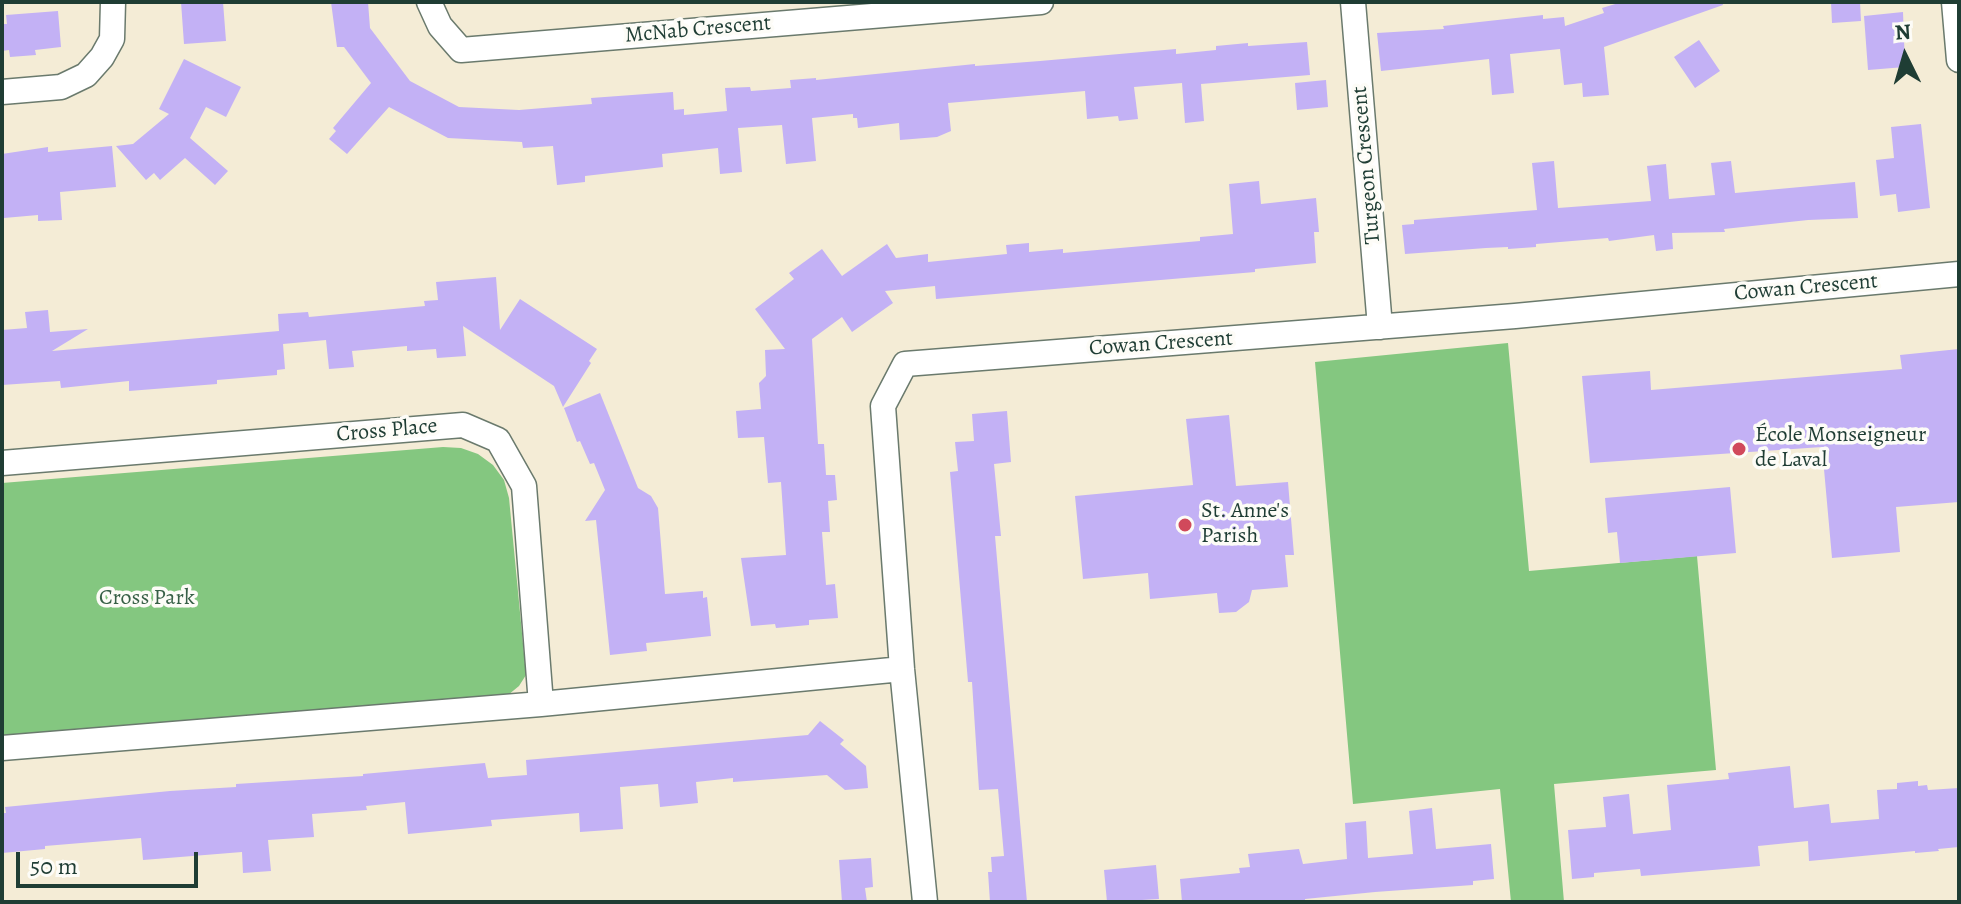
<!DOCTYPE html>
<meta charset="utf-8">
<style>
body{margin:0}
#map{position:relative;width:1961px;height:904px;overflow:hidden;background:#f4ecd6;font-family:Alegreya,serif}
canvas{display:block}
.frame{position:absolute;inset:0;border:4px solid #1f3d34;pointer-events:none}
.north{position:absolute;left:1865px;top:16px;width:80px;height:80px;-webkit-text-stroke:6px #fdfcf7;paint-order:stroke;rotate:355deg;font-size:22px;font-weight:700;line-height:32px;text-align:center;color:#1f3d34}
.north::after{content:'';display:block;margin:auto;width:28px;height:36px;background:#1f3d34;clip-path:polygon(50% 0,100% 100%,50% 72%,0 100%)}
.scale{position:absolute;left:16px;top:852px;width:182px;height:36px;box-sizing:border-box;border:4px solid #1f3d34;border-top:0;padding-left:10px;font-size:24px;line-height:28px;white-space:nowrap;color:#1f3d34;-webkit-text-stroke:6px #fdfcf7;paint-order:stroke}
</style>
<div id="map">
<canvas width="1961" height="904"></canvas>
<div class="frame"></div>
<div class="north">N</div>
<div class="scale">50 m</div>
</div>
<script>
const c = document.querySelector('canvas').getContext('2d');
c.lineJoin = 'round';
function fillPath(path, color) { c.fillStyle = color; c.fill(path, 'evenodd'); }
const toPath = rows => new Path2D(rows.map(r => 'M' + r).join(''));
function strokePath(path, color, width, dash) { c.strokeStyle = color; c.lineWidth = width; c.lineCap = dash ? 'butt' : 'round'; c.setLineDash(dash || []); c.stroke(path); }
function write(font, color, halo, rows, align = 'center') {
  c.font = font + ' Alegreya,serif'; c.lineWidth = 7; c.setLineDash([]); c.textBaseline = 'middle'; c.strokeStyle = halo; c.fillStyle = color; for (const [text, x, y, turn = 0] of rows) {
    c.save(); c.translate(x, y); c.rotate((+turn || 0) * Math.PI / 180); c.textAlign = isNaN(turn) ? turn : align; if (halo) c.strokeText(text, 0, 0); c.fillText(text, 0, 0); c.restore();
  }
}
fillPath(toPath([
 [1508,343,1529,571,1697,556,1716,770,1554,784,1564,902,1511,902,1500,789,1353,804,1315,362],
 [443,447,461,448,478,454,493,465,504,480,509,498,526,675,519,686,508,695,496,699,2,739,2,483]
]), '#84c780');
fillPath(toPath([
 [181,2,223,2,226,41,184,44],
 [331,2,368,2,370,28,410,81,459,107,519,110,592,104,591,98,673,92,674,110,684,109,684,115,727,111,725,88,750,87,751,91,791,88,790,80,816,78,816,80,975,64,975,66,1040,61,1176,49,1176,54,1216,50,1216,46,1248,43,1248,46,1307,42,1310,75,1201,84,1204,121,1185,123,1182,83,1134,87,1138,119,1119,121,1118,116,1087,119,1085,91,948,103,951,131,937,137,900,140,899,123,858,128,857,118,853,118,853,114,812,118,816,161,786,164,782,125,738,128,742,172,720,174,718,148,662,154,663,167,585,176,585,182,557,185,553,146,523,148,522,142,448,138,389,107,347,154,329,139,336,131,333,128,371,83,344,47,337,47],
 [1622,2,1722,2,1723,5,1604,47,1609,95,1583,97,1582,83,1564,85,1560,49,1510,54,1514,93,1492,95,1489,59,1381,71,1377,33,1444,29,1443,26,1543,15,1543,19,1564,17,1565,26,1604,13,1602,8],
 [1831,2,1860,2,1861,21,1832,23],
 [58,11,61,47,35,50,36,55,10,57,9,50,2,51,2,24,7,24,6,15],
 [1903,12,1905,67,1868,70,1864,16],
 [1699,40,1720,71,1695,88,1674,57],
 [184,59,241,87,226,117,206,107,190,138,228,171,215,185,185,158,160,180,154,173,146,180,116,146,133,144,169,114,159,109],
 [1326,80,1328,107,1297,110,1295,83],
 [1921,124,1930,208,1898,212,1896,194,1880,196,1876,160,1894,158,1891,127],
 [112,146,116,187,60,192,62,220,38,221,38,215,4,218,2,154,48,147,48,152],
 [1554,161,1558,208,1651,201,1647,166,1666,164,1669,199,1715,195,1711,163,1731,161,1735,193,1855,182,1858,218,1808,220,1724,229,1725,232,1672,233,1673,249,1656,251,1654,235,1609,241,1608,238,1536,244,1536,247,1508,249,1508,247,1486,248,1405,254,1402,225,1414,224,1414,220,1537,210,1532,163],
 [1259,181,1261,204,1316,198,1319,232,1314,232,1316,263,1255,269,1255,272,936,299,935,286,885,291,893,303,852,332,842,317,812,339,818,444,824,444,826,475,835,475,837,500,828,501,830,532,822,532,826,585,835,584,838,618,809,620,809,625,776,628,775,624,751,626,741,558,786,555,781,482,768,483,764,437,738,438,736,411,761,409,759,383,766,376,765,350,785,349,755,309,794,279,789,273,822,249,842,276,887,244,896,258,928,254,928,262,1007,254,1006,245,1029,243,1029,252,1063,249,1063,253,1200,241,1200,237,1233,234,1229,184],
 [496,277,500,330,520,299,597,349,589,361,591,363,563,407,554,386,463,326,466,356,437,358,436,349,407,351,407,346,352,351,354,367,329,369,326,340,283,344,285,369,277,370,277,375,217,380,217,384,129,391,129,381,61,388,60,381,2,385,2,330,27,328,25,312,48,310,50,332,88,329,52,351,279,331,278,314,308,312,309,317,425,306,424,301,438,300,436,282],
 [1959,349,1959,502,1896,507,1900,552,1832,558,1822,447,1590,463,1582,376,1650,371,1651,390,1902,369,1900,355],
 [600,393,638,488,651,496,658,508,665,594,703,591,703,598,707,597,711,636,646,643,647,651,610,655,596,520,585,521,605,490,594,463,590,464,580,441,577,442,564,408],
 [1007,411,1011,462,994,464,1001,536,995,536,1027,902,990,902,988,872,992,872,991,857,1004,856,998,789,979,790,972,682,968,682,950,472,958,471,955,442,974,441,972,414],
 [1229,415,1236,486,1288,482,1294,555,1285,555,1288,587,1252,590,1249,602,1236,612,1219,613,1217,593,1150,599,1148,573,1083,579,1075,496,1193,485,1186,419],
 [1730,487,1736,553,1620,563,1617,532,1608,533,1605,498],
 [820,721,844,740,840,744,866,766,868,788,845,790,827,775,733,782,733,778,696,782,698,803,660,807,658,784,620,787,623,829,580,832,579,813,491,820,492,826,408,834,405,802,366,806,367,810,312,814,314,837,268,840,271,871,243,873,242,852,143,860,141,838,45,846,45,849,2,853,2,813,6,813,5,807,170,791,236,787,236,784,363,776,363,774,485,763,488,778,527,775,526,760,808,735],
 [1790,766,1794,808,1829,804,1831,823,1879,819,1877,790,1897,789,1897,783,1918,781,1918,786,1927,785,1928,790,1959,788,1959,847,1938,849,1939,851,1915,853,1915,851,1809,861,1808,841,1758,846,1760,866,1641,876,1640,869,1594,873,1594,877,1572,879,1568,830,1606,827,1603,797,1629,794,1633,834,1671,830,1667,785,1729,779,1728,773],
 [1432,808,1436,849,1491,844,1494,879,1473,881,1473,885,1375,892,1305,899,1305,902,1182,902,1180,879,1240,873,1239,868,1250,867,1248,854,1299,849,1303,864,1347,859,1345,823,1366,821,1368,858,1413,854,1409,811],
 [871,858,873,887,865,888,867,902,842,902,839,860],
 [1156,865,1159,899,1107,902,1104,870]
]), '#c3b1f5');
const minor = toPath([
 [429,2,440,26,461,50,1041,2],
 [1353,2,1380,327],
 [1954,2,1959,60],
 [2,92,61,87,86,75,102,57,112,39,113,2],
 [2,463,463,425,498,440,524,486,541,704],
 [2,748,541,704,902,669],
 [925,902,902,669,883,406,905,364,1515,316,1959,274]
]);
strokePath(minor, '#6a7a6d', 27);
strokePath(minor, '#fff', 24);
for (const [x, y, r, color] of [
 [1739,449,8,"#d1495b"],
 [1185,525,8,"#d1495b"]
]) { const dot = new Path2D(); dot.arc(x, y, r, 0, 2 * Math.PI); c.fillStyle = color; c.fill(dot); strokePath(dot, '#fdfcf7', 3); }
write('22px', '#1f3d34', '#fdfcf7', [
 ["McNab Crescent",698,30,-5],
 ["Turgeon Crescent",1367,165,-95],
 ["Cowan Crescent",1806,288,-5],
 ["Cowan Crescent",1161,344,-4],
 ["Cross Place",387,431,-5]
]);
write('22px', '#1f3d34', '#fdfcf7', [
 ["École Monseigneur",1755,436],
 ["de Laval",1755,461],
 ["St. Anne's",1201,512],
 ["Parish",1201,537]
], 'left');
write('22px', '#386047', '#fdfcf7', [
 ["Cross Park",147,599]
]);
</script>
